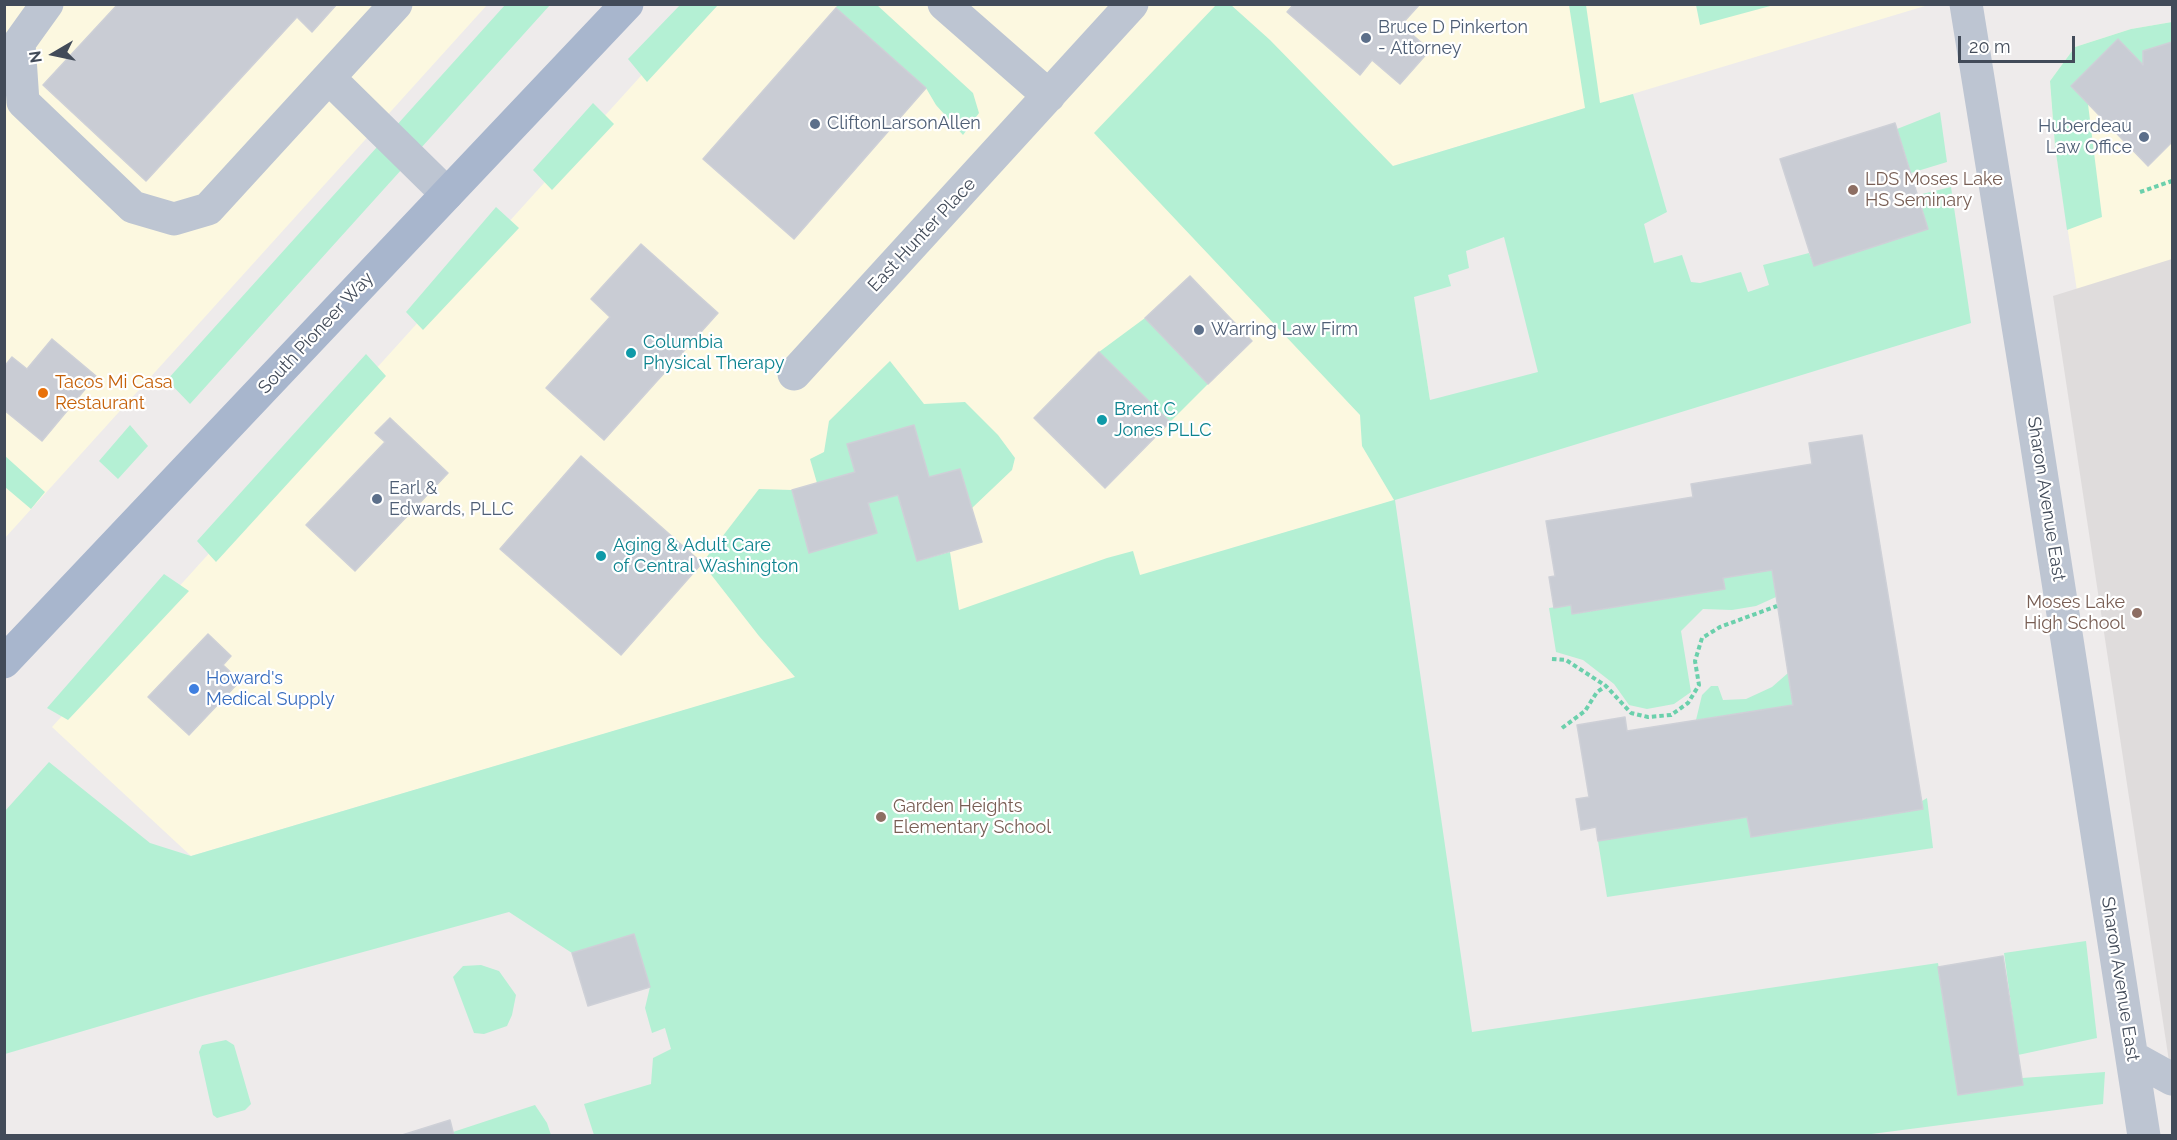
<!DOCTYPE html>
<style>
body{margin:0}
#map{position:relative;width:2177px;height:1140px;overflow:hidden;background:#eeebeb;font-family:Raleway,sans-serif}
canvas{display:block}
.frame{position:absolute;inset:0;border:6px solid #424b59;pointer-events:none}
.north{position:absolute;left:24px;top:24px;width:60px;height:60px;-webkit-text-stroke:4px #fff;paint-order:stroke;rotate:261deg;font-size:16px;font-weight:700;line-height:24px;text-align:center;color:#424b59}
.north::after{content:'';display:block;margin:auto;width:21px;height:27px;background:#424b59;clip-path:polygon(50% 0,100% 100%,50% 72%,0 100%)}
.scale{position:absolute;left:1958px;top:36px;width:117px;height:27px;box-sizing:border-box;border:3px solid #424b59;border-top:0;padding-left:8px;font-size:18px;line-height:21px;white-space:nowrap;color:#424b59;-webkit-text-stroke:4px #fff;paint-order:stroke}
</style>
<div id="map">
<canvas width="2177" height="1140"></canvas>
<div class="frame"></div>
<div class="north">N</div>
<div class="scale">20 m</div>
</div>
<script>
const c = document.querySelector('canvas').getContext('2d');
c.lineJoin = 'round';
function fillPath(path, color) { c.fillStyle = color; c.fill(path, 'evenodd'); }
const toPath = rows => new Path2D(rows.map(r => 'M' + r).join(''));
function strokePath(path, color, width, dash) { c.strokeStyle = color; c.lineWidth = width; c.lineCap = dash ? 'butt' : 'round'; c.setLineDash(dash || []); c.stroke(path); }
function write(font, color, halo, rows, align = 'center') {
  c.font = font + ' Raleway,sans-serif'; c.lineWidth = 4.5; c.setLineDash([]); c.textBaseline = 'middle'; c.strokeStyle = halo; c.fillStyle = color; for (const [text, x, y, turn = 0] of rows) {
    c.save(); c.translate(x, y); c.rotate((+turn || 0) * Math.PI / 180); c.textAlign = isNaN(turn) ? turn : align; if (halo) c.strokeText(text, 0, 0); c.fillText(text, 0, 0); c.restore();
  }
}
fillPath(toPath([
 [5,5,487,5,5,538],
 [705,5,1924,5,1925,6,1393,166,1430,400,1395,500,191,856,52,727],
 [2172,22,2172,262,2077,291,2055,146,2050,81,2075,47,2131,29]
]), '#fcf8e0');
fillPath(toPath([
 [2172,259,2172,1081,2053,296]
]), '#dfdcdc');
fillPath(toPath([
 [505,5,550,5,190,404,167,380],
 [680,5,718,5,647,82,628,59],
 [837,5,877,5,973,93,979,113,963,135,936,105,926,88,836,8],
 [1216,5,1231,5,1270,40,1393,166,1585,108,1569,5,1586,5,1600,103,1633,94,1667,212,1644,224,1654,263,1682,255,1691,282,1700,283,1741,272,1748,292,1769,285,1763,265,1809,253,1814,266,1928,229,1918,195,1951,187,1971,323,1395,500,1472,1032,1938,963,1958,1095,2022,1078,2105,1072,2103,1104,1856,1136,594,1135,584,1104,651,1084,653,1058,671,1049,665,1028,652,1033,645,1008,650,987,634,935,572,953,509,912,199,997,5,1054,5,811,49,762,150,843,191,856,795,677,759,636,702,563,759,489,792,490,809,552,877,533,868,503,898,495,917,561,950,552,959,610,1107,558,1133,551,1140,575,1394,500,1362,446,1360,415,1094,133],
 [1504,237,1538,372,1430,400,1414,297,1451,286,1448,275,1469,268,1466,251],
 [1696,5,1696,4,1774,5,1700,25],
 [2172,22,2172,42,2143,51,2143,65,2118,39,2071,86,2088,104,2102,217,2067,230,2055,146,2050,81,2075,47,2131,29],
 [593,103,614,124,552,190,533,170],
 [1940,112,1947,162,1911,173,1897,129],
 [496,207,519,228,423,330,406,312],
 [1145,318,1208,384,1170,422,1099,352],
 [366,354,386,376,216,562,197,541],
 [890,361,924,404,965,402,998,435,1015,458,1012,470,972,508,960,469,929,477,914,425,847,444,855,472,817,483,810,459,824,452,829,421],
 [130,425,148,446,118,479,99,461],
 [4,455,45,492,31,509,5,487],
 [1772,570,1776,597,1756,606,1732,610,1703,609,1681,631,1691,692,1674,704,1647,709,1629,705,1614,684,1583,660,1556,652,1549,608,1571,605,1573,614,1725,589,1723,578],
 [164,574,189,591,68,720,47,708],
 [1788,673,1793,705,1696,720,1702,695,1711,686,1718,686,1723,700,1746,699,1772,687],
 [1927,798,1933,848,1607,897,1598,841,1747,817,1751,837,1923,809,1922,801],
 [2086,941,2097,1038,2018,1055,2004,953],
 [481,965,499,971,516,995,512,1015,507,1026,484,1034,474,1033,453,977,463,966],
 [226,1040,234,1045,251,1104,245,1110,217,1118,213,1115,199,1052,202,1045],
 [535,1105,547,1123,551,1135,454,1135,453,1132]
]), '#b4f0d4');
const building = toPath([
 [118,4,337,4,312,32,297,17,146,181,43,85,118,4],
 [1294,4,1420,4,1401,25,1430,50,1400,84,1372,60,1360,75,1287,12,1294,4],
 [836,8,926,88,794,239,703,159,836,8],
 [2118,39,2143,65,2143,51,2172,42,2172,142,2148,166,2071,86,2118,39],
 [1895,123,1928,229,1814,266,1780,159,1895,123],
 [641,244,718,313,604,440,546,388,610,317,591,299,641,244],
 [1190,276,1252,341,1208,384,1145,318,1190,276],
 [52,339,96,376,42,441,4,410,4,367,12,357,27,369,52,339],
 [1099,352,1170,422,1105,488,1034,418,1099,352],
 [390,418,448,473,355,571,306,525,385,442,375,433,390,418],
 [914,425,929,477,960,469,982,542,917,561,898,495,868,503,877,533,809,553,792,490,855,472,847,444,914,425],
 [1862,435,1923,809,1751,837,1747,817,1598,841,1596,827,1581,830,1576,799,1589,797,1577,725,1625,717,1627,731,1793,705,1772,570,1723,578,1725,589,1572,614,1571,605,1554,608,1549,577,1555,576,1546,521,1693,497,1691,484,1812,464,1809,443,1862,435],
 [581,456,702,563,621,655,500,549,581,456],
 [208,634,231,656,223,665,240,681,189,735,148,697,208,634],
 [634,934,650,987,588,1006,572,953,634,934],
 [2003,956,2023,1085,1958,1095,1938,967,2003,956],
 [450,1120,454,1136,399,1136,450,1120]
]);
fillPath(building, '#c9ccd4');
strokePath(building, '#ced0d7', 1.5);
strokePath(toPath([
 [2140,192,2172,181],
 [1552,659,1566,660,1606,686],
 [1562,728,1585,711,1597,692,1606,686,1631,713,1648,717,1671,715,1688,703,1699,685,1695,661,1702,638,1720,627,1777,606]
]), '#6bd0ac', 4, [4.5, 3]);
strokePath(toPath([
 [47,4,19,43,23,102,133,207,174,219,208,209,396,4],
 [944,4,1049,96],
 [1966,4,2025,369,2144,1136],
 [329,78,447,194],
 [794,374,1132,4],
 [2132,1057,2172,1079]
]), '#bdc5d2', 33);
strokePath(toPath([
 [4,662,627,4]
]), '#a8b6cd', 33);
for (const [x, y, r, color] of [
 [1366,38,6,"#5c6f8a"],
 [815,124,6,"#5c6f8a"],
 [2144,137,6,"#5c6f8a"],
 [1853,190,6,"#8d6e63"],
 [1199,330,6,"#5c6f8a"],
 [631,353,6,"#0f9aa8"],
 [43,393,6,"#e8710a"],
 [1102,420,6,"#0f9aa8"],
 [377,499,6,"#5c6f8a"],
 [601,556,6,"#0f9aa8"],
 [2137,613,6,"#8d6e63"],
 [194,689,6,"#3f7fe0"],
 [881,817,6,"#8d6e63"]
]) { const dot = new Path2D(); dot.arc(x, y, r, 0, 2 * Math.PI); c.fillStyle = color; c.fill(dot); strokePath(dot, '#fff', 2); }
write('18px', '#4e5e75', '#fff', [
 ["Bruce D Pinkerton",1378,28],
 ["- Attorney",1378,49],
 ["CliftonLarsonAllen",827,124],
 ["Huberdeau",2132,127,"right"],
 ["Law Office",2132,148,"right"],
 ["Warring Law Firm",1211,330],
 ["Earl &",389,489],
 ["Edwards, PLLC",389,510]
], 'left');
write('18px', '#785e54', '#fff', [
 ["LDS Moses Lake",1865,180],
 ["HS Seminary",1865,201],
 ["Moses Lake",2125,603,"right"],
 ["High School",2125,624,"right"],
 ["Garden Heights",893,807],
 ["Elementary School",893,828]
], 'left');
write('18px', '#424b59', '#fff', [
 ["East Hunter Place",922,235,-47],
 ["South Pioneer Way",316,333,-47],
 ["Sharon Avenue East",2046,499,81],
 ["Sharon Avenue East",2120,979,81]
]);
write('18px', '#0d838f', '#fff', [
 ["Columbia",643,343],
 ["Physical Therapy",643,364],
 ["Brent C",1114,410],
 ["Jones PLLC",1114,431],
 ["Aging & Adult Care",613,546],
 ["of Central Washington",613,567]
], 'left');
write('18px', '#c56008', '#fff', [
 ["Tacos Mi Casa",55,383],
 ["Restaurant",55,404]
], 'left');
write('18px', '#366cbe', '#fff', [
 ["Howard's",206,679],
 ["Medical Supply",206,700]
], 'left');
</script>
